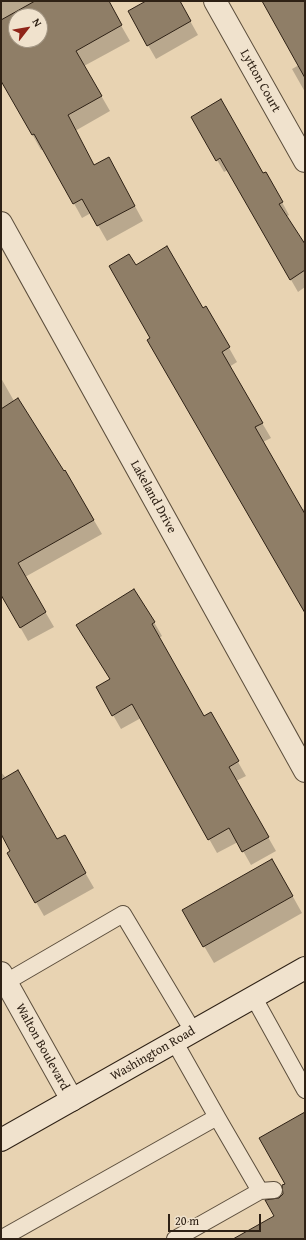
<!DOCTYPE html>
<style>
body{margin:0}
#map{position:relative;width:306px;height:1240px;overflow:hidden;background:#e8d3b2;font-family:"Gentium Book Plus",serif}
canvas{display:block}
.frame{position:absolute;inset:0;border:2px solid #2e2115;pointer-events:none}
.north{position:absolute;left:8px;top:8px;width:40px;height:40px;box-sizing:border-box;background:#f0e2cd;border:1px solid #a29583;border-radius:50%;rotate:59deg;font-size:11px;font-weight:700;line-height:16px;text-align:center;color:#2e2115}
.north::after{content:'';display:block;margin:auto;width:14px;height:18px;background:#8f2418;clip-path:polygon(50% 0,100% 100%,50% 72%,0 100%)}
.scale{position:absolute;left:168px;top:1214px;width:93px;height:18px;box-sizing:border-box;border:2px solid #2e2115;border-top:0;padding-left:5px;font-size:12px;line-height:14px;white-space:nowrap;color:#2e2115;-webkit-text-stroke:3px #f0e2cd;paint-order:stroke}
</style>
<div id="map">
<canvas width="306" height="1240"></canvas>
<div class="frame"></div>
<div class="north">N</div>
<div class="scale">20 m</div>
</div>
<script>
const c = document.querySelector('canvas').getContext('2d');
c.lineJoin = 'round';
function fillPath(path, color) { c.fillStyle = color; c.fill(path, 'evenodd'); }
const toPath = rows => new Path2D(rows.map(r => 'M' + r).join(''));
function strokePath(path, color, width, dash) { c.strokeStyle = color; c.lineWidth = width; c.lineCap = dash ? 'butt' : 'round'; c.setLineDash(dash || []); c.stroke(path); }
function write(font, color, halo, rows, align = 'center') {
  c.font = font + ' "Gentium Book Plus",serif'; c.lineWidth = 4; c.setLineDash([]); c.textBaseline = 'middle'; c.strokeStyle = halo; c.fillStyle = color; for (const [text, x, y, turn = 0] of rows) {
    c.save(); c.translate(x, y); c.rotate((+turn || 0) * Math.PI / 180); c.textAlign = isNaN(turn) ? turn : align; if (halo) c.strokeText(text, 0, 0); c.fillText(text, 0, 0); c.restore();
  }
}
fillPath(toPath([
 [1,1,107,1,130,41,84,66,110,111,75,131,94,166,117,173,143,221,107,241,91,213,82,218,44,149,41,150,1,79],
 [16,16,40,16,40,40,16,40],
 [148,1,179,1,198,35,156,59,129,12],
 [305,1,305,92,292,69,299,65],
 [192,117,263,174,266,173,289,215,286,217,305,246,305,287,298,292,228,170,224,172],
 [135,266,203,309,206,307,237,362,229,367,271,438,263,442,302,510,305,508,305,613,234,486],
 [1,378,14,401,63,472,65,471,102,534,25,577,54,627,28,641,1,593],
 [154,622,162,636,159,638,203,717,210,713,246,776,236,781,276,851,251,865,238,842,217,853,141,718,121,729,97,687,110,679,77,626],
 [1,772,57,840,64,836,94,888,44,916,8,853,12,851,1,832],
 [282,877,302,913,214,963,204,946]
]), '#0003');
const building = toPath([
 [35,1,109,1,122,25,76,51,102,96,68,115,94,165,109,157,135,206,97,226,82,199,73,204,34,134,32,135,1,81,1,20,35,1],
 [16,16,40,16,40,40,16,40,16,16],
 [146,1,180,1,191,21,147,46,128,11,146,1],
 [262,1,305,1,305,78,262,1],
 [221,99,263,173,266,172,283,202,279,204,305,244,305,270,290,280,220,158,216,161,191,117,221,99],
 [167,246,203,308,206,306,230,347,222,352,263,423,255,427,305,514,305,613,147,340,150,338,109,266,129,254,136,265,167,246],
 [18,398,64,471,65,470,94,520,18,563,46,612,20,628,1,595,1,409,18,398],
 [134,589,155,622,152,624,204,716,211,712,239,761,229,767,269,837,242,852,229,828,208,840,132,704,112,716,96,687,110,679,76,625,134,589],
 [18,770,57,839,65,835,86,873,35,903,7,853,10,851,1,834,1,780,18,770],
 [272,859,293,896,203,947,182,910,272,859],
 [305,1112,305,1239,233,1239,274,1216,265,1200,279,1198,283,1194,282,1185,285,1184,259,1138,305,1112]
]);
fillPath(building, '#8f7e67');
strokePath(building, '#2e2115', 1);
const lane = toPath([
 [1,985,123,914,193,1031],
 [253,996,305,1090],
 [217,1117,260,1191],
 [5,1239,4,1237,217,1117,174,1041],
 [175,1239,260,1191,274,1190]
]);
const street = toPath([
 [215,1,305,161],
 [1,223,305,771],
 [1,973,72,1100]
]);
const secondary = toPath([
 [1,1140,305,968]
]);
strokePath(lane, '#5c4e3c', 18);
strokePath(street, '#5c4e3c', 24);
strokePath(secondary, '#2e2115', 24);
strokePath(lane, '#f0e2cd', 16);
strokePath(street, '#f0e2cd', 22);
strokePath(secondary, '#f0e2cd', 22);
write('13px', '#2e2115', '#f0e2cd', [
 ["Lytton Court",260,81,61],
 ["Lakeland Drive",153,497,61],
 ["Walton Boulevard",42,1047,61],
 ["Washington Road",153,1054,-30]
]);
</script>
